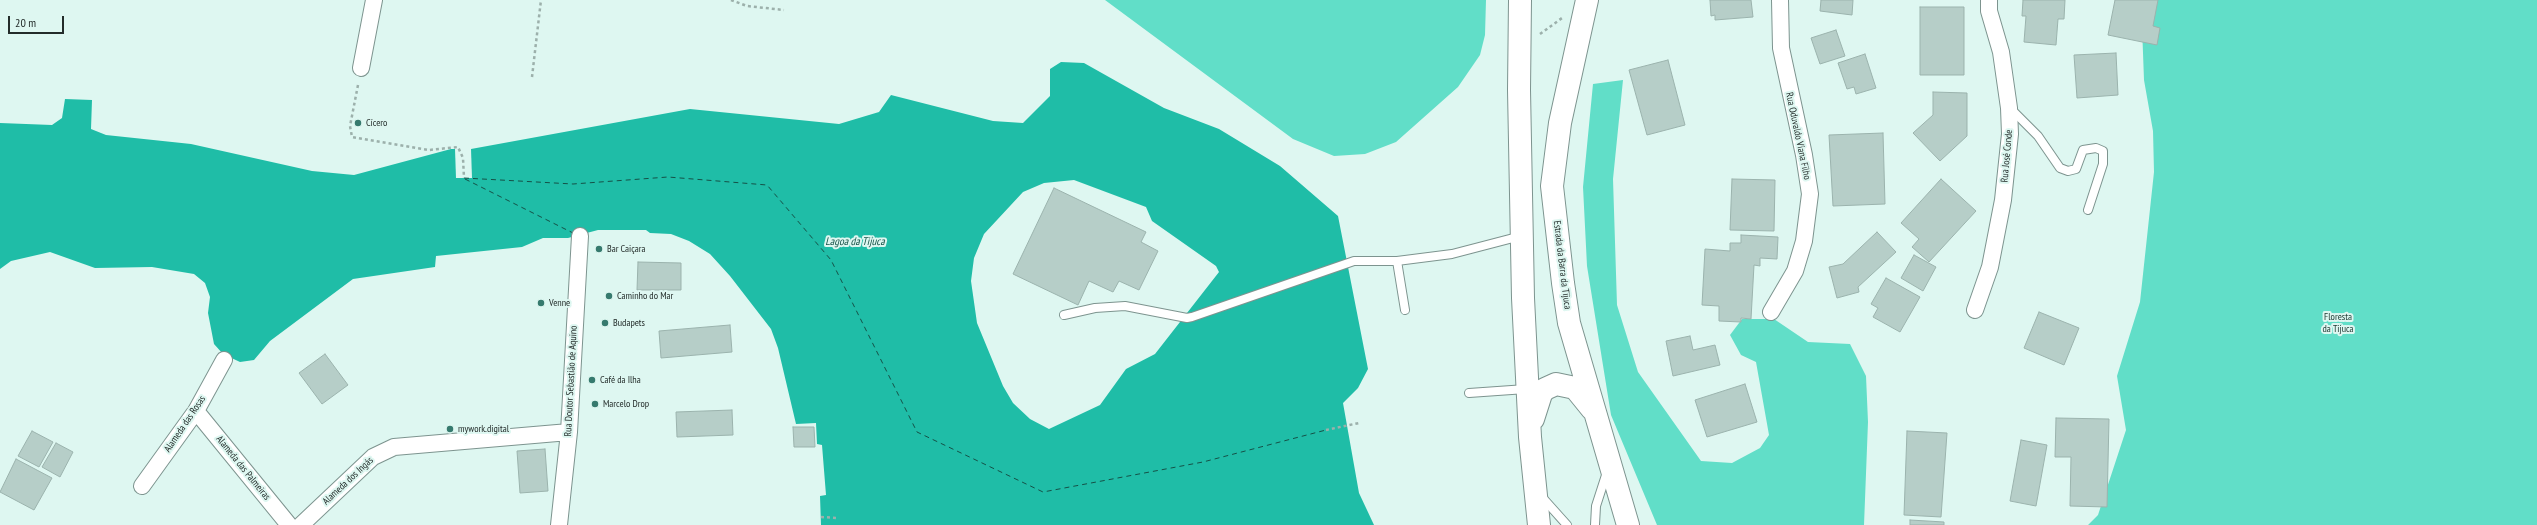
<!DOCTYPE html>
<meta charset="utf-8">
<style>
body{margin:0}
#map{position:relative;width:2537px;height:525px;overflow:hidden;background:#def7f1;font-family:"PT Sans Narrow",sans-serif}
canvas{display:block}
.scale{position:absolute;left:8px;top:16px;width:56px;height:18px;box-sizing:border-box;border:2px solid #232c2a;border-top:0;padding-left:5px;font-size:12px;line-height:14px;white-space:nowrap;color:#232c2a;-webkit-text-stroke:3px #def7f1;paint-order:stroke}
</style>
<div id="map">
<canvas width="2537" height="525"></canvas>
<div class="scale">20 m</div>
</div>
<script>
const c = document.querySelector('canvas').getContext('2d');
c.lineJoin = 'round';
function fillPath(path, color) { c.fillStyle = color; c.fill(path, 'evenodd'); }
const toPath = rows => new Path2D(rows.map(r => 'M' + r).join(''));
function strokePath(path, color, width, dash) { c.strokeStyle = color; c.lineWidth = width; c.lineCap = dash ? 'butt' : 'round'; c.setLineDash(dash || []); c.stroke(path); }
function write(font, color, halo, rows, align = 'center') {
  c.font = font + ' "PT Sans Narrow",sans-serif'; c.lineWidth = 4; c.setLineDash([]); c.textBaseline = 'middle'; c.strokeStyle = halo; c.fillStyle = color; for (const [text, x, y, turn = 0] of rows) {
    c.save(); c.translate(x, y); c.rotate((+turn || 0) * Math.PI / 180); c.textAlign = isNaN(turn) ? turn : align; if (halo) c.strokeText(text, 0, 0); c.fillText(text, 0, 0); c.restore();
  }
}
fillPath(toPath([
 [1105,0,1486,0,1485,35,1480,55,1458,87,1396,142,1365,154,1334,156,1293,139],
 [2150,0,2537,0,2537,525,2088,525,2098,515,2126,430,2117,376,2140,302,2154,172,2153,131,2144,80,2142,26],
 [1623,80,1613,179,1617,305,1638,372,1701,461,1732,463,1760,448,1769,435,1756,362,1741,355,1730,335,1742,319,1774,319,1808,342,1850,344,1866,376,1868,422,1864,525,1657,525,1611,415,1587,266,1583,187,1593,84]
]), '#61dec8');
fillPath(toPath([
 [1061,62,1084,63,1164,108,1219,129,1280,166,1338,216,1368,369,1358,388,1343,403,1359,493,1374,525,821,525,820,496,826,495,822,445,817,444,816,423,796,424,778,348,771,329,730,276,710,254,689,241,671,234,650,233,646,230,598,230,568,238,543,238,522,247,436,256,435,267,353,279,270,341,254,360,240,362,223,354,214,344,208,313,210,297,205,283,194,274,152,267,95,268,50,252,11,261,0,269,0,123,52,125,62,118,65,99,92,100,91,129,106,135,191,144,312,171,354,175,451,149,471,149,690,109,839,124,879,112,891,95,993,121,1023,123,1050,96,1050,69],
 [1074,180,1146,207,1152,221,1216,266,1219,272,1155,354,1126,369,1100,405,1049,429,1030,419,1013,403,1003,386,977,323,971,281,974,258,984,234,1023,192,1044,183]
]), '#1fbda7');
fillPath(toPath([
 [455,149,471,149,472,178,456,178]
]), '#def7f1');
strokePath(toPath([
 [464,178,573,184,668,177,767,185,831,260,917,432,1043,492,1203,462,1326,430],
 [465,179,573,233]
]), '#155147', 1, [5, 4]);
const building = toPath([
 [1710,0,1751,0,1753,17,1715,20,1715,15,1711,16,1710,0],
 [1821,0,1853,0,1852,15,1820,11,1821,0],
 [2023,0,2065,0,2064,19,2058,19,2056,45,2024,42,2026,16,2022,16,2023,0],
 [2115,0,2158,0,2153,26,2160,28,2157,45,2108,35,2115,0],
 [1920,7,1964,7,1964,75,1920,75,1920,7],
 [1836,30,1845,56,1820,64,1811,38,1836,30],
 [2116,53,2118,95,2077,98,2074,55,2116,53],
 [1865,54,1876,88,1856,94,1854,87,1847,89,1838,63,1865,54],
 [1668,60,1685,125,1647,135,1629,70,1668,60],
 [1933,92,1967,93,1967,136,1940,161,1913,133,1933,115,1933,92],
 [1883,133,1885,204,1833,206,1829,135,1883,133],
 [1732,179,1775,180,1774,231,1730,230,1732,179],
 [1941,179,1976,211,1929,262,1912,247,1919,239,1901,223,1941,179],
 [1054,188,1146,232,1141,242,1158,251,1139,290,1119,281,1113,292,1089,281,1078,305,1013,274,1054,188],
 [1877,232,1896,252,1858,287,1859,292,1837,298,1829,267,1843,264,1877,232],
 [1741,235,1778,237,1777,259,1760,258,1760,266,1754,265,1751,319,1741,318,1741,322,1719,321,1719,306,1702,305,1705,249,1730,251,1730,243,1741,243,1741,235],
 [1914,255,1936,267,1923,291,1901,278,1914,255],
 [638,262,681,263,681,290,637,290,638,262],
 [1886,278,1920,297,1900,332,1873,317,1878,308,1871,304,1886,278],
 [2039,312,2079,328,2064,365,2024,348,2039,312],
 [730,325,732,352,661,358,659,331,730,325],
 [1690,336,1693,350,1715,345,1720,365,1673,376,1666,341,1690,336],
 [325,354,348,385,322,404,299,373,325,354],
 [1745,384,1757,422,1707,437,1695,400,1745,384],
 [732,410,733,435,677,437,676,412,732,410],
 [2056,418,2109,419,2107,507,2070,506,2071,457,2055,457,2056,418],
 [793,427,814,427,815,447,794,447,793,427],
 [32,431,53,442,39,467,18,456,32,431],
 [1907,431,1947,433,1941,517,1904,515,1907,431],
 [2021,440,2047,445,2036,506,2010,501,2021,440],
 [56,443,73,452,60,477,42,467,56,443],
 [545,449,548,491,520,493,517,451,545,449],
 [16,459,52,478,34,510,0,492,16,459],
 [1910,520,1944,522,1944,525,1910,525,1910,520]
]);
fillPath(building, '#b6cec8');
strokePath(building, '#9bb3ad', 1);
const lane = toPath([
 [2010,108,2038,136,2060,168,2068,171,2076,169,2083,150,2096,148,2103,151,2103,164,2088,210],
 [1397,261,1405,310],
 [1064,315,1095,308,1125,306,1187,318,1192,317,1354,261,1397,261,1452,254,1521,236],
 [1469,393,1526,389],
 [1541,496,1567,525],
 [1595,525,1596,506,1607,472]
]);
const street = toPath([
 [361,68,374,0],
 [1975,310,1990,267,2003,200,2010,134,2009,108,2001,52,1989,11,1989,0],
 [1771,312,1795,271,1804,241,1810,194,1804,155,1781,48,1780,0],
 [196,411,289,525],
 [142,486,196,411,224,360],
 [301,525,373,457,394,447,569,432],
 [559,525,569,432,580,236]
]);
const secondary = toPath([
 [1520,0,1519,90,1523,298,1530,437,1539,525],
 [1587,0,1560,123,1552,186,1563,283,1569,323,1628,525],
 [1533,419,1541,394,1545,389,1556,384,1575,388,1592,409]
]);
strokePath(lane, '#7d948f', 10);
strokePath(street, '#7d948f', 18);
strokePath(secondary, '#7d948f', 24);
strokePath(toPath([
 [731,0,747,6,784,10],
 [1540,34,1562,18],
 [532,77,541,0],
 [358,85,350,126,352,137,429,150,458,147,463,158,464,178],
 [1326,430,1359,423],
 [821,517,838,518]
]), '#9cb0ab', 2.5, [3, 3]);
strokePath(lane, '#fff', 8);
strokePath(street, '#fff', 16);
strokePath(secondary, '#fff', 22);
for (const [x, y, r, color] of [
 [358,123,4,"#367a6e"],
 [599,249,4,"#367a6e"],
 [609,296,4,"#367a6e"],
 [541,303,4,"#367a6e"],
 [605,323,4,"#367a6e"],
 [592,380,4,"#367a6e"],
 [595,404,4,"#367a6e"],
 [450,429,4,"#367a6e"]
]) { const dot = new Path2D(); dot.arc(x, y, r, 0, 2 * Math.PI); c.fillStyle = color; c.fill(dot); strokePath(dot, '#def7f1', 1.5); }
write('10px', '#232c2a', '#def7f1', [
 ["Cícero",366,123],
 ["Bar Caiçara",607,249],
 ["Caminho do Mar",617,296],
 ["Venne",549,303],
 ["Budapets",613,323],
 ["Café da Ilha",600,380],
 ["Marcelo Drop",603,404],
 ["mywork.digital",458,429]
], 'left');
write('10px', '#232c2a', '#def7f1', [
 ["Rua Oduvaldo Viana Filho",1798,136,78],
 ["Rua José Conde",2007,156,-85],
 ["Estrada da Barra da Tijuca",1562,265,83],
 ["Rua Doutor Sebastião de Aquino",571,381,-87],
 ["Alameda das Rosas",185,424,-56],
 ["Alameda das Palmeiras",243,468,51],
 ["Alameda dos Ingás",348,481,-43]
]);
write('10px', '#1c342f', '#def7f1', [
 ["Floresta",2338,317],
 ["da Tijuca",2338,329]
]);
write('italic 11px', '#155147', '#def7f1', [
 ["Lagoa da Tijuca",855,242]
]);
</script>
